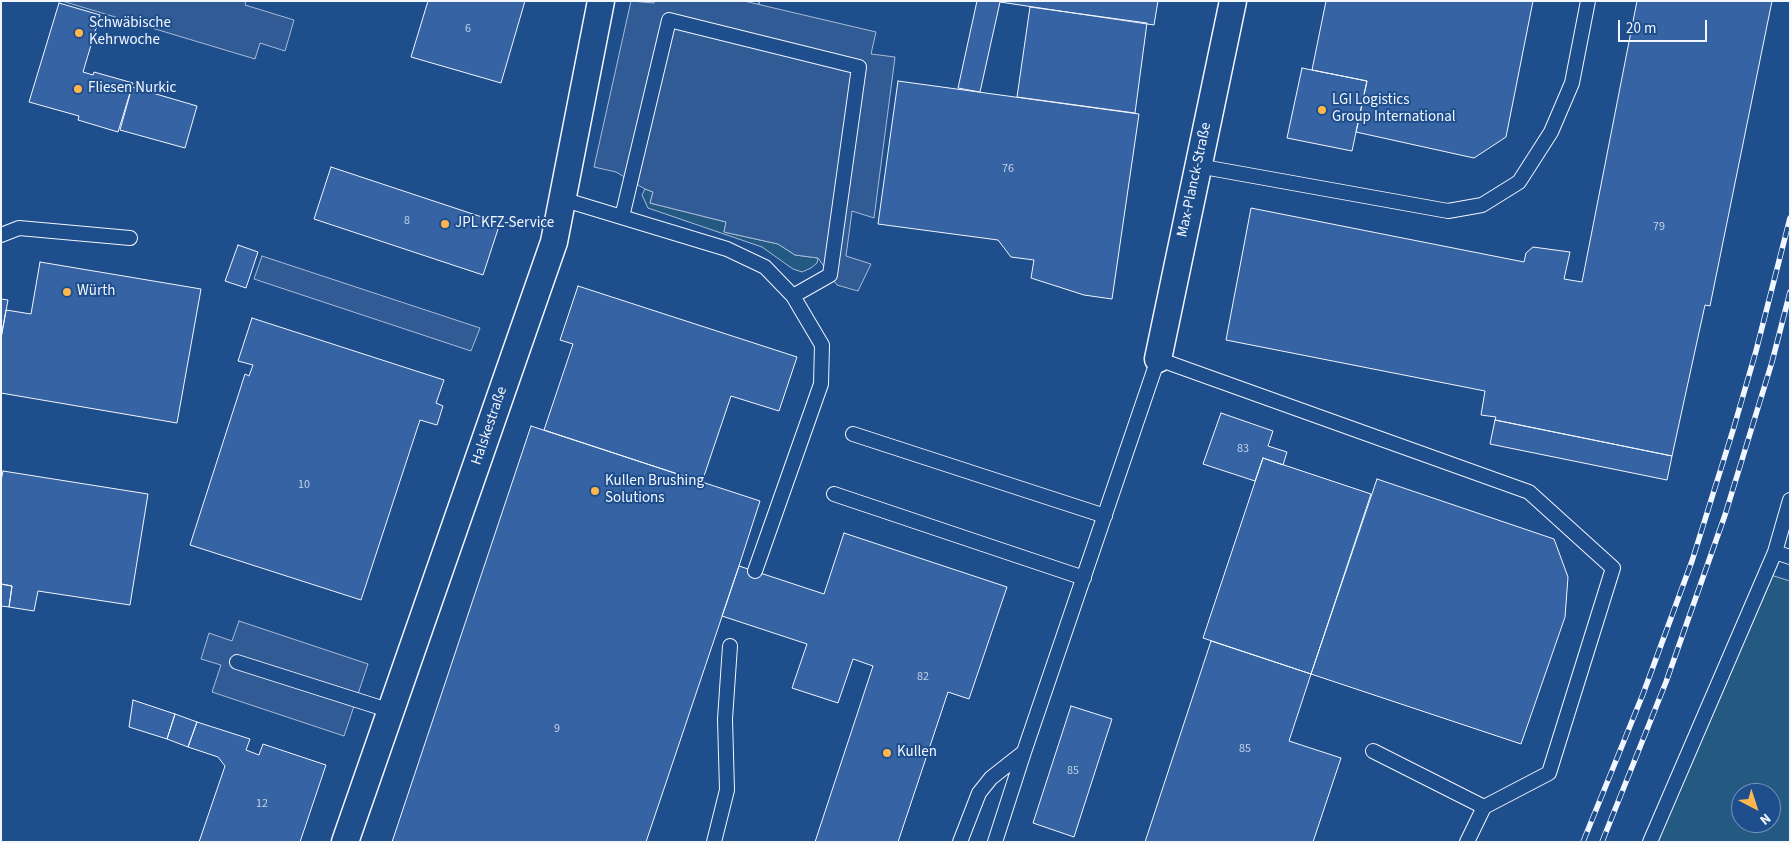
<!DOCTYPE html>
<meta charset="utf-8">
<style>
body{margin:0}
#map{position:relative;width:1791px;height:843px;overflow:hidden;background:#1f4e8c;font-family:"Source Sans 3",sans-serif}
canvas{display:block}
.frame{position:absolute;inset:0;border:2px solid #f2f6ff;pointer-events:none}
.north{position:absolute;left:1731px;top:783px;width:50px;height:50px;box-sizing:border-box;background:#1f4e8c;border:1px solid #7391ba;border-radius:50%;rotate:140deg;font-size:14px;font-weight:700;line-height:20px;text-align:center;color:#f2f6ff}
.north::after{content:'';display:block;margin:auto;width:18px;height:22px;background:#ffb74d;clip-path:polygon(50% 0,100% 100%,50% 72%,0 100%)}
.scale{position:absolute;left:1618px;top:20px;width:89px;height:22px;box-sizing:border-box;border:2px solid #f2f6ff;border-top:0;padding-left:6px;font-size:15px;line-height:18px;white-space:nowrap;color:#f2f6ff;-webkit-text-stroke:4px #1f4e8c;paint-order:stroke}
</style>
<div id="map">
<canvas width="1791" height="843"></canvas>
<div class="frame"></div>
<div class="north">N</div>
<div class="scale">20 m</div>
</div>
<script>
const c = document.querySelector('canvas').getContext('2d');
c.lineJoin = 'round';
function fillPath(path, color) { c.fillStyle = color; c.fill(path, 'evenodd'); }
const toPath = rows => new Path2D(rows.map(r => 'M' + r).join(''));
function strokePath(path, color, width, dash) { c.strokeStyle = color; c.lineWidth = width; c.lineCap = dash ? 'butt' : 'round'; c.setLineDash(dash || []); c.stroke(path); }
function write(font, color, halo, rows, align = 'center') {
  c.font = font + ' "Source Sans 3",sans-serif'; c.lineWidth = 4; c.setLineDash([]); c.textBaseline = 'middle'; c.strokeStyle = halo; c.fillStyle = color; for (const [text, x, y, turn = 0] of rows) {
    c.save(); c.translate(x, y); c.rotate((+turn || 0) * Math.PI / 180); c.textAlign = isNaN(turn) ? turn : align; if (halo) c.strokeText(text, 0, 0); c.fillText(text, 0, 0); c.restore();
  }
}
const green = toPath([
 [645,189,653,192,650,203,726,222,724,232,778,244,795,255,818,258,817,263,811,268,802,272,793,269,762,247,648,208,642,195,645,189],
 [1761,572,1790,581,1790,842,1650,842,1761,572],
 [1741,793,1771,793,1771,823,1741,823,1741,793]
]);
fillPath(green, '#245a82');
strokePath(green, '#a8bbd7', 1);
const parking = toPath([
 [62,1,246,1,245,5,294,20,285,51,260,43,255,59,62,1],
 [631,1,654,3,655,1,744,1,876,32,871,54,895,57,874,218,852,211,846,256,871,264,858,291,837,285,818,258,795,255,778,244,724,232,726,222,650,203,653,192,645,189,616,172,594,167,631,1],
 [262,256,480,328,471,351,254,279,262,256],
 [239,621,368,664,344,736,212,692,221,665,201,659,209,633,232,641,239,621]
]);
fillPath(parking, '#305b95');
strokePath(parking, '#a8bbd7', 1);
const building = toPath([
 [428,1,525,1,501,83,411,57,428,1],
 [977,1,1158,1,1154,25,1000,2,980,92,958,88,977,1],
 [1326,1,1533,1,1506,137,1474,158,1356,132,1367,81,1312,70,1326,1],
 [1637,1,1772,1,1710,306,1705,305,1672,456,1495,420,1496,417,1481,415,1485,391,1226,340,1251,208,1524,262,1526,253,1533,247,1570,252,1564,279,1582,282,1637,1],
 [59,3,100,15,83,72,93,75,94,72,133,83,118,132,78,120,79,116,29,102,59,3],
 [1030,7,1147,23,1135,113,1017,97,1030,7],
 [1302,68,1367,81,1352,151,1287,138,1302,68],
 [898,81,1139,114,1112,299,1084,295,1031,278,1034,260,1011,257,998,240,878,224,898,81],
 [132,87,197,106,185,148,120,130,132,87],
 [331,167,500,223,483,275,314,219,331,167],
 [238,245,258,252,246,288,225,281,238,245],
 [40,262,201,289,177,423,1,393,1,338,6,310,31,314,40,262],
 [578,286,797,357,779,411,731,396,702,482,544,430,573,344,560,340,578,286],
 [1,299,8,300,1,338,1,299],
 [252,318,444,380,436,403,443,406,437,425,420,420,361,600,190,545,245,374,249,376,253,365,238,361,252,318],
 [1221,413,1273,431,1268,446,1287,452,1283,465,1263,458,1255,481,1203,464,1221,413],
 [1495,420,1672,456,1667,480,1490,444,1495,420],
 [531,426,760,501,739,566,646,842,392,842,531,426],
 [1263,458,1371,494,1311,674,1203,638,1263,458],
 [3,471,148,494,130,605,38,591,34,611,9,607,12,586,1,584,1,481,3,471],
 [1377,479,1554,539,1568,577,1565,617,1521,744,1311,674,1377,479],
 [844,533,1007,587,969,699,948,692,898,842,815,842,873,666,853,659,838,703,792,688,807,644,722,616,739,566,824,594,844,533],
 [1,584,12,586,9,607,1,606,1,584],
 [1211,641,1311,674,1289,741,1341,758,1313,842,1145,842,1211,641],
 [133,700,175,714,167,739,129,727,133,700],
 [1071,706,1112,719,1074,837,1033,823,1071,706],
 [175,714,197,722,188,747,167,739,175,714],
 [197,722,250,739,246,750,259,755,263,744,326,765,300,842,199,842,225,766,218,757,188,747,197,722]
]);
fillPath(building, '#3563a3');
strokePath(building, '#f2f6ff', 1);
const lane = toPath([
 [1198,166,1448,211,1482,205,1519,182,1551,132,1572,83,1588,1],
 [562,199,727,249,765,267,793,296,822,345,821,384,755,571],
 [622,217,669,20,859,67,830,275,793,296],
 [1,235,19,228,130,238],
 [853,434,1105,516],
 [834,494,1084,578],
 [1775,552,1790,500],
 [237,662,391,711],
 [1373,751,1484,807],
 [714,842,727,790,725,719,730,646],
 [960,842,979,793,991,778,1024,752],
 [995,842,1024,752,1158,359,1529,492,1613,568,1549,773,1484,807,1467,842],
 [1650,842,1775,552,1790,557]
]);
const street = toPath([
 [1158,359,1233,1],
 [345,842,554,242,601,1]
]);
strokePath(lane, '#f2f6ff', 16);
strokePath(street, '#f2f6ff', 29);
strokePath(lane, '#1f4e8c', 14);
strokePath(street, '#1f4e8c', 26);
const rail = toPath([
 [1583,842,1643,694,1692,561,1734,427,1756,351,1790,218],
 [1602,842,1666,682,1725,515,1772,362,1790,292]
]);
strokePath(rail, '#f2f6ff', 5.5);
strokePath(rail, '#1f4e8c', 4, [11]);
strokePath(toPath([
 [759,4,759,1]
]), '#f2f6ff', 1, [6, 2.5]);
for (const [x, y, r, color] of [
 [79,33,5,"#ffb74d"],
 [78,89,5,"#ffb74d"],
 [1322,110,5,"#ffb74d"],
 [445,224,5,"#ffb74d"],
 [67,292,5,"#ffb74d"],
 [595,491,5,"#ffb74d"],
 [887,753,5,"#ffb74d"]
]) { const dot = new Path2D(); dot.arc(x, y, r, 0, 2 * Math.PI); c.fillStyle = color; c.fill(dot); strokePath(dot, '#1f4e8c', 2); }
write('12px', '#c3d1e8', null, [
 ["6",468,29],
 ["76",1008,169],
 ["8",407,221],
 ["79",1659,227],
 ["83",1243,449],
 ["10",304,485],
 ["82",923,677],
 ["9",557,729],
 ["85",1245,749],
 ["85",1073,771],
 ["12",262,804]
]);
write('15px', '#f2f6ff', '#1f4e8c', [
 ["Schwäbische",89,24],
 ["Kehrwoche",89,41],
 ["Fliesen Nurkic",88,89],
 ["LGI Logistics",1332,101],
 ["Group International",1332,118],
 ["JPL KFZ-Service",455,224],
 ["Würth",77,292],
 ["Kullen Brushing",605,482],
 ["Solutions",605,499],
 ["Kullen",897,753]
], 'left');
write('15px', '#f2f6ff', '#1f4e8c', [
 ["Max-Planck-Straße",1195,180,-78],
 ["Halskestraße",490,426,-71]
]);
</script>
